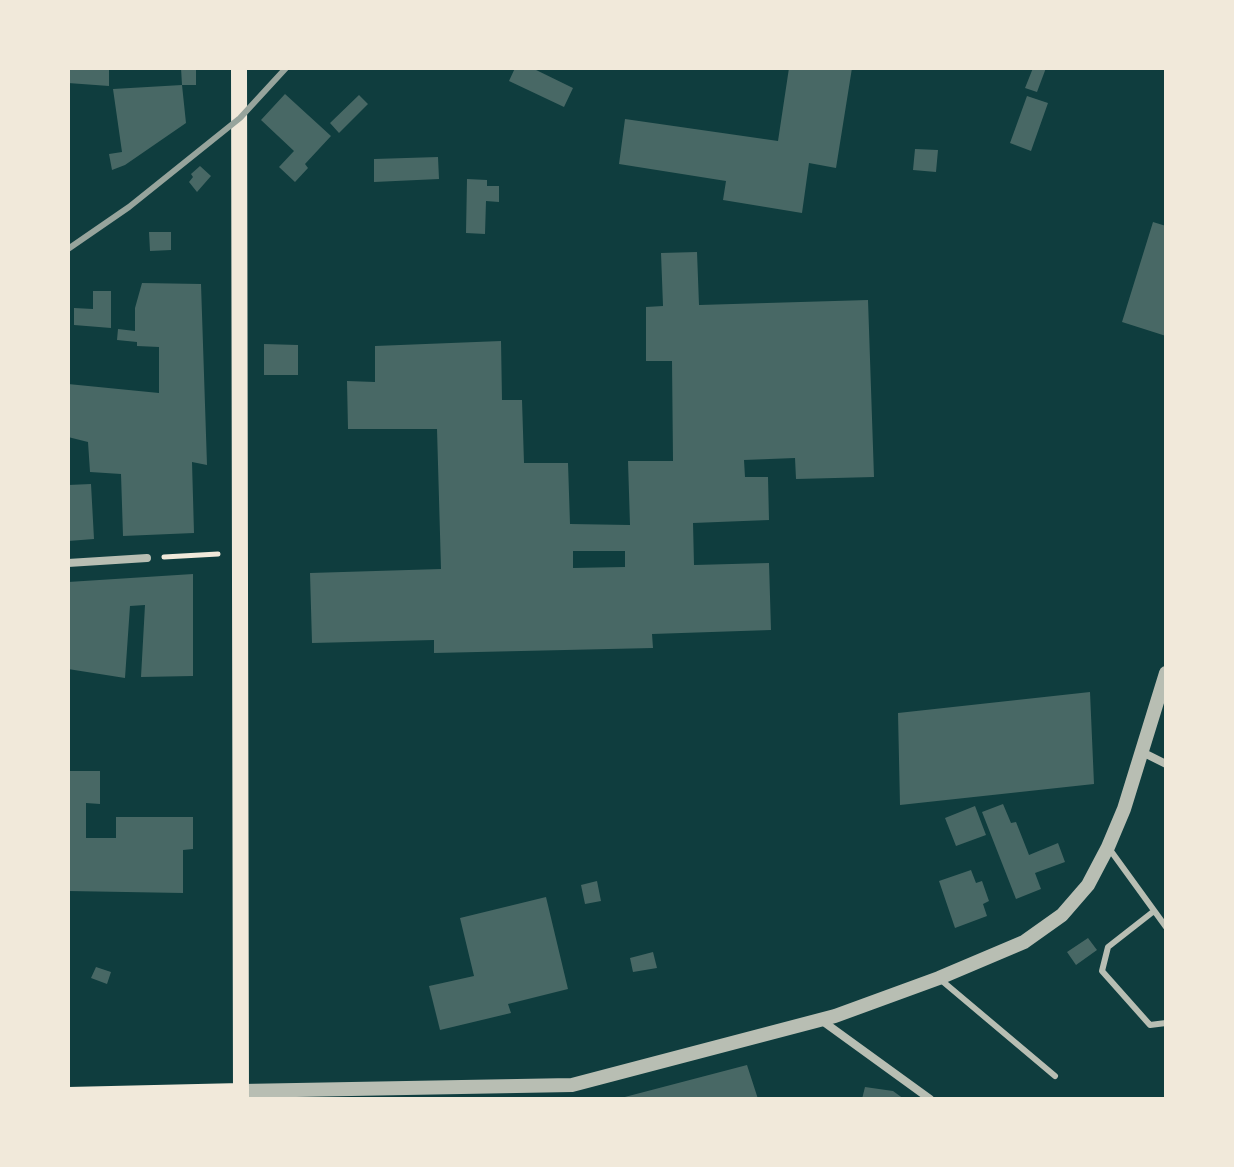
<!DOCTYPE html>
<style>
body{margin:0}
#map{position:relative;width:1234px;height:1167px;overflow:hidden;background:#0f3d3e;font-family:Overpass,sans-serif}
canvas{display:block}
.frame{position:absolute;inset:0;border:70px solid #f1e9da;pointer-events:none}
</style>
<div id="map">
<canvas width="1234" height="1167"></canvas>
<div class="frame"></div>
</div>
<script>
const c = document.querySelector('canvas').getContext('2d');
c.lineJoin = 'round';
function fillPath(path, color) { c.fillStyle = color; c.fill(path, 'evenodd'); }
const toPath = rows => new Path2D(rows.map(r => 'M' + r).join(''));
function strokePath(path, color, width, dash) { c.strokeStyle = color; c.lineWidth = width; c.lineCap = dash ? 'butt' : 'round'; c.setLineDash(dash || []); c.stroke(path); }
fillPath(toPath([
 [68,68,109,68,109,86,68,83],
 [181,68,196,68,196,85,182,85],
 [515,68,532,68,573,88,564,107,509,81],
 [789,68,852,68,836,168,809,163,802,213,723,200,726,181,619,164,625,119,778,141],
 [1033,68,1046,68,1037,92,1025,88],
 [182,85,186,123,125,165,112,170,109,154,122,152,113,89],
 [285,94,331,136,305,164,308,168,295,182,279,167,294,151,261,120],
 [359,95,368,104,339,133,330,123],
 [1027,96,1048,103,1031,151,1010,143],
 [915,149,938,150,936,172,913,170],
 [438,157,439,179,374,182,374,159],
 [200,166,211,176,197,192,189,182,193,177,191,174],
 [467,179,487,180,487,186,499,186,499,202,486,201,485,234,466,233],
 [1153,222,1166,226,1166,336,1122,322],
 [149,232,171,232,171,250,150,251],
 [697,252,699,305,868,300,874,477,796,479,795,458,744,460,745,477,768,477,769,520,693,523,694,565,769,563,771,630,652,634,653,648,434,653,434,640,312,643,310,573,441,569,437,429,348,429,347,381,375,382,375,346,501,341,502,400,522,400,524,463,568,463,570,524,630,525,628,461,673,461,672,361,646,361,646,307,663,306,661,253],
 [573,551,625,551,625,567,573,568],
 [142,283,201,284,207,465,192,462,194,533,123,536,121,474,90,472,88,442,68,437,68,384,159,393,159,347,137,346,137,342,117,340,118,329,135,331,135,308],
 [93,291,111,291,111,328,74,325,74,308,93,309],
 [264,344,298,345,298,375,264,375],
 [91,484,94,539,68,541,68,485],
 [193,574,193,676,141,677,145,605,130,606,125,678,68,669,68,582],
 [1090,692,1094,784,900,805,898,713],
 [68,771,100,771,100,804,86,803,86,838,116,838,116,817,193,817,193,849,183,850,183,893,68,891],
 [1003,804,1011,823,1016,822,1029,855,1058,843,1065,862,1035,873,1041,889,1016,899,982,812],
 [975,806,986,835,956,846,945,818],
 [971,870,976,883,982,881,989,901,983,904,987,916,955,928,939,881],
 [597,881,601,901,585,904,581,885],
 [546,897,568,989,508,1004,511,1013,440,1030,429,986,474,976,460,918],
 [1088,938,1097,950,1076,965,1067,952],
 [653,952,657,968,633,972,630,958],
 [96,967,111,972,107,984,91,978],
 [747,1065,758,1099,621,1099,621,1098],
 [865,1087,893,1091,904,1099,862,1099]
]), '#486865');
strokePath(toPath([
 [164,557,218,554]
]), '#f1e9da', 5);
strokePath(toPath([
 [1108,847,1166,927],
 [1154,911,1108,947,1102,971,1150,1025,1166,1023],
 [941,980,1055,1076]
]), '#b8beb3', 6);
strokePath(toPath([
 [68,563,147,558],
 [1142,752,1166,764],
 [821,1020,930,1099]
]), '#b8beb3', 8);
strokePath(toPath([
 [241,1091,572,1085,835,1016,939,978,1024,942,1062,915,1088,885,1108,847,1124,809,1166,673]
]), '#b8beb3', 14);
strokePath(toPath([
 [239,68,241,1099],
 [68,1095,241,1091]
]), '#f1e9da', 16);
strokePath(toPath([
 [68,249,129,207,240,118,286,68]
]), '#97a49c', 6);
</script>
